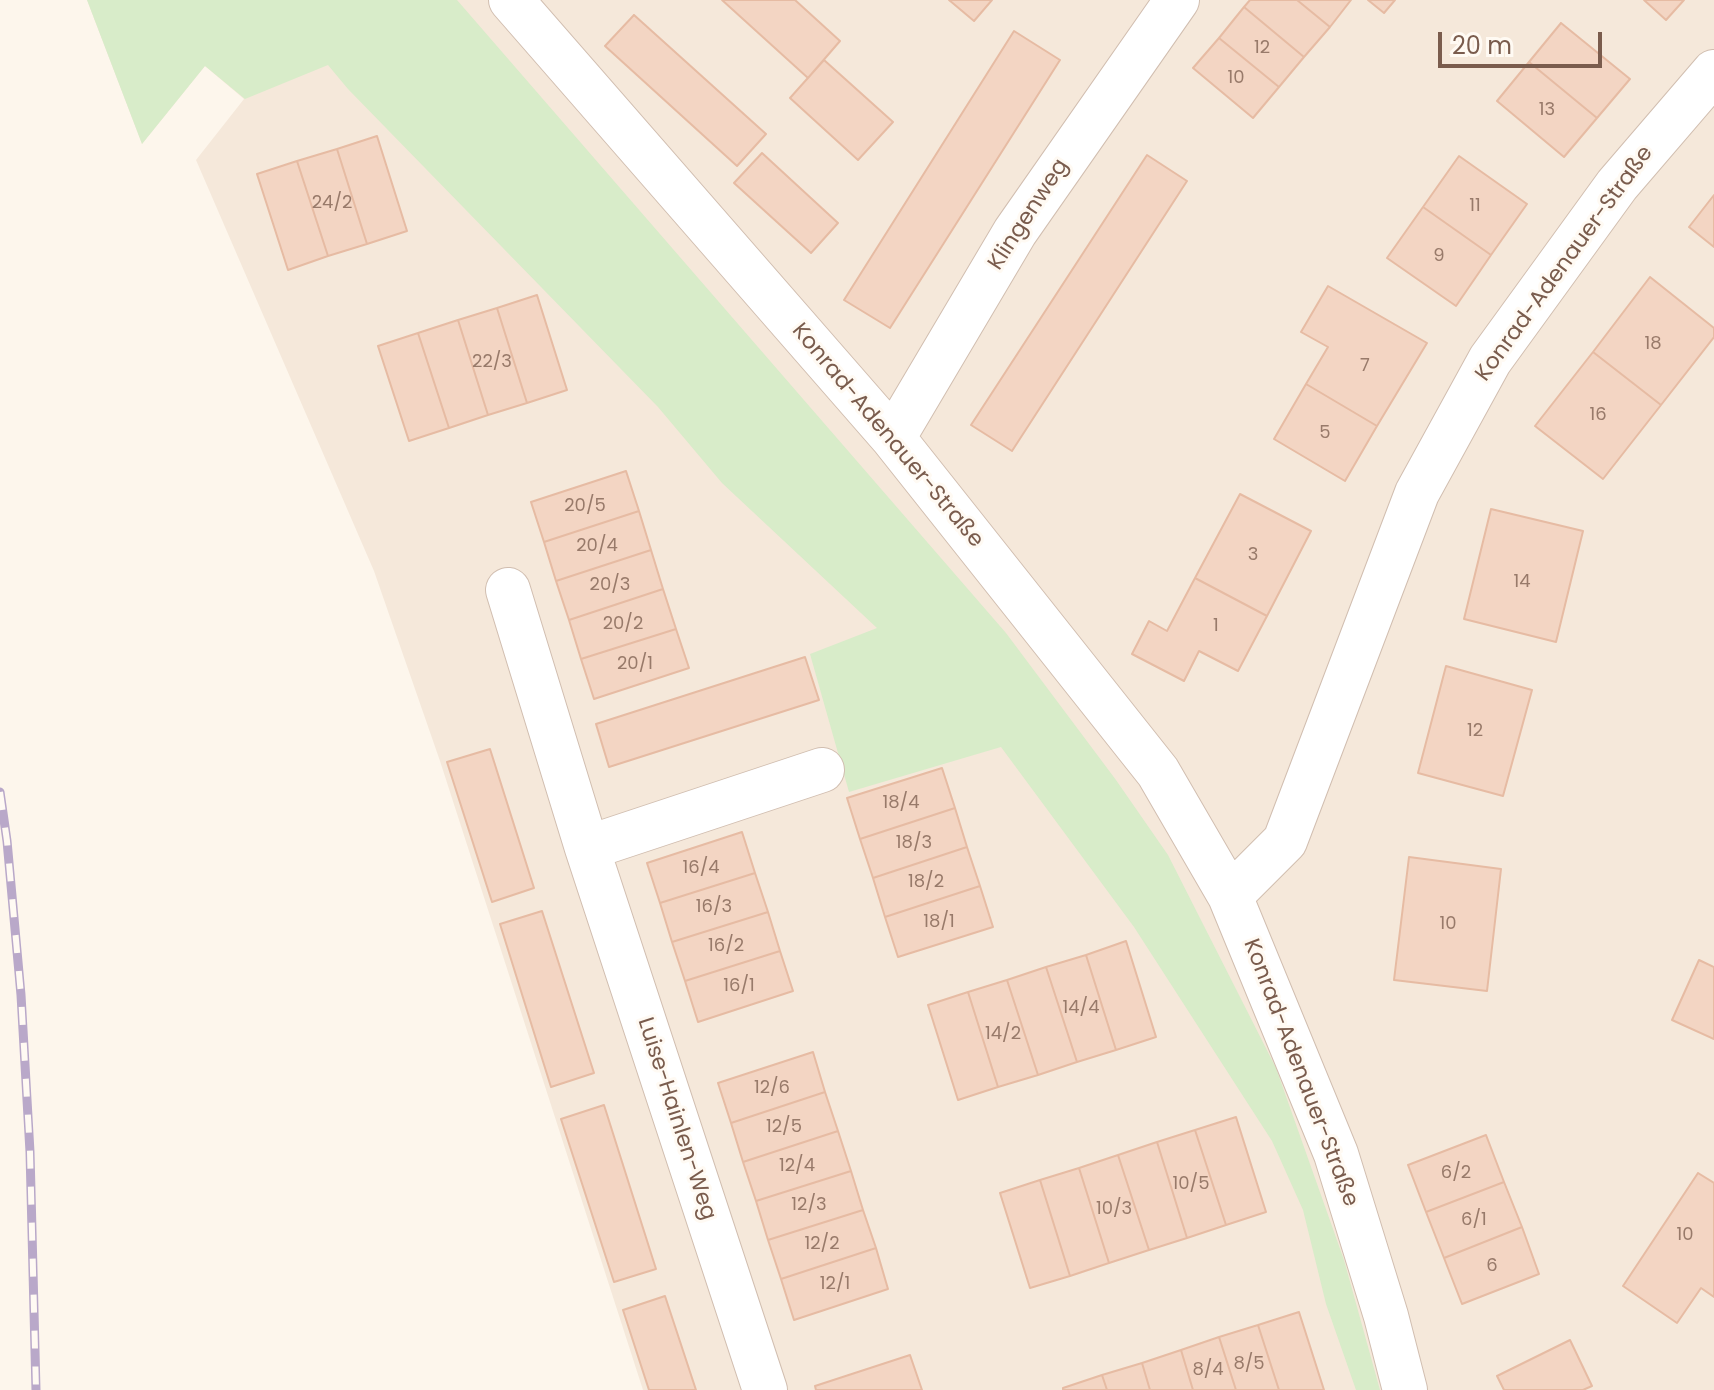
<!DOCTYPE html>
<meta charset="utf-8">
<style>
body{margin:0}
#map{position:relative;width:1714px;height:1390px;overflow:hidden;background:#fdf6ec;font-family:Poppins,sans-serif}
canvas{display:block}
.scale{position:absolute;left:1438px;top:32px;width:164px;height:36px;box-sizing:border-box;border:4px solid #7a5c4d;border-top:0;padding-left:10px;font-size:24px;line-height:28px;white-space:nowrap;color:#7a5c4d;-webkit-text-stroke:6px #fffaf3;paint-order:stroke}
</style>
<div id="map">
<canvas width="1714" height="1390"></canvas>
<div class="scale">20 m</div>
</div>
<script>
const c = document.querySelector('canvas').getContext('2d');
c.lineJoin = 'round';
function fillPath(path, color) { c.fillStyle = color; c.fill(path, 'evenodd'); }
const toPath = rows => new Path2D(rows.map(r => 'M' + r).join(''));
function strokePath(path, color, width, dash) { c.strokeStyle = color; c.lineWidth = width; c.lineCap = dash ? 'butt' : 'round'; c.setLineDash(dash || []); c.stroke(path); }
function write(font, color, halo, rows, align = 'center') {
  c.font = font + ' Poppins,sans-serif'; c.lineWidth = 6; c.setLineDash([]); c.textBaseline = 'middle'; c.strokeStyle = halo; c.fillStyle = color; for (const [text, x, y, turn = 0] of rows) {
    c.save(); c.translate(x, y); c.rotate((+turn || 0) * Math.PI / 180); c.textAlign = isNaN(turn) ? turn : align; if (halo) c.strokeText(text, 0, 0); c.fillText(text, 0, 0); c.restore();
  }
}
fillPath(toPath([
 [87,0,1714,0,1714,1390,643,1390,440,761,374,571,196,160,244,99,205,66,142,144]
]), '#f5e8da');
fillPath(toPath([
 [87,0,457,0,1006,633,1116,780,1168,855,1276,1068,1344,1260,1380,1390,1356,1390,1326,1304,1303,1210,1272,1141,1134,927,1001,747,849,792,810,654,877,628,722,483,658,407,348,89,328,65,245,99,205,66,142,144]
]), '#d8ecc9');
const building = toPath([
 [722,0,795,0,840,41,808,78,722,0],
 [949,0,992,0,974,21,949,0],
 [1250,0,1297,0,1330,27,1304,57,1244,7,1250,0],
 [1297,0,1351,0,1330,27,1297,0],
 [1368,0,1395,0,1384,13,1368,0],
 [1644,0,1684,0,1666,20,1644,0],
 [1244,7,1304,57,1279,87,1219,38,1244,7],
 [634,15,766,134,737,166,605,46,634,15],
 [1561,23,1630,79,1597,118,1529,62,1561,23],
 [1014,31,1060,60,890,328,844,300,1014,31],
 [1219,38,1279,87,1253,118,1193,68,1219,38],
 [824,60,893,122,858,160,790,98,824,60],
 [1529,62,1597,118,1564,157,1497,101,1529,62],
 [377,136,407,231,367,244,337,149,377,136],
 [337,149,367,244,328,256,297,161,337,149],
 [762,153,838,223,811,253,734,183,762,153],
 [1147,155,1187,181,1012,451,971,425,1147,155],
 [1459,156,1527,204,1491,255,1423,207,1459,156],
 [297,161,328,256,288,270,257,174,297,161],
 [1714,195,1714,247,1689,227,1714,195],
 [1423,207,1491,255,1456,306,1387,258,1423,207],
 [1650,277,1714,328,1714,337,1661,405,1593,352,1650,277],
 [1328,286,1427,343,1377,426,1306,384,1328,347,1301,332,1328,286],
 [537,295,567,390,527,403,497,308,537,295],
 [497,308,527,403,488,415,458,320,497,308],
 [458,320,488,415,449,428,418,333,458,320],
 [418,333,449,428,409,441,378,346,418,333],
 [1593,352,1661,405,1603,479,1535,426,1593,352],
 [1306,384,1377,426,1345,481,1274,439,1306,384],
 [626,471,639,511,544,542,531,502,626,471],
 [1240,494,1311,531,1267,616,1195,578,1240,494],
 [1491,509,1583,531,1556,642,1464,619,1491,509],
 [639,511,651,550,556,581,544,542,639,511],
 [651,550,663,589,569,620,556,581,651,550],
 [1195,578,1267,616,1238,671,1199,651,1184,681,1132,654,1149,621,1167,631,1195,578],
 [663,589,676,629,581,659,569,620,663,589],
 [676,629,689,668,594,699,581,659,676,629],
 [805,657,819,700,609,767,596,724,805,657],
 [1446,666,1532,690,1503,796,1418,773,1446,666],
 [490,749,534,888,492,902,447,762,490,749],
 [942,768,955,808,860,839,847,798,942,768],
 [955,808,967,847,873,878,860,839,955,808],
 [742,832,755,873,660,903,647,863,742,832],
 [967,847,980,886,885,917,873,878,967,847],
 [1409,857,1501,869,1487,991,1394,980,1409,857],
 [755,873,768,912,672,942,660,903,755,873],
 [980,886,993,927,898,957,885,917,980,886],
 [542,911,594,1073,551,1087,500,924,542,911],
 [768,912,780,951,685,981,672,942,768,912],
 [1126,941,1156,1037,1116,1050,1086,955,1126,941],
 [780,951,793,991,698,1022,685,981,780,951],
 [1086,955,1116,1050,1077,1062,1046,967,1086,955],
 [1699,960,1714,967,1714,1039,1672,1020,1699,960],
 [1046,967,1077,1062,1038,1075,1007,980,1046,967],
 [1007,980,1038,1075,998,1087,968,992,1007,980],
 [968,992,998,1087,958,1100,928,1005,968,992],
 [813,1052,825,1092,731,1123,718,1083,813,1052],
 [825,1092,838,1131,743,1162,731,1123,825,1092],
 [604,1105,656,1269,614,1282,561,1119,604,1105],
 [1236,1117,1266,1212,1226,1225,1195,1130,1236,1117],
 [1195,1130,1226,1225,1187,1238,1157,1142,1195,1130],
 [838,1131,851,1171,756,1201,743,1162,838,1131],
 [1486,1135,1504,1182,1426,1212,1408,1165,1486,1135],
 [1157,1142,1187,1238,1149,1250,1118,1155,1157,1142],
 [1118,1155,1149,1250,1109,1263,1079,1168,1118,1155],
 [1079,1168,1109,1263,1070,1276,1040,1180,1079,1168],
 [851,1171,863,1210,768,1240,756,1201,851,1171],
 [1698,1173,1714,1183,1714,1297,1701,1288,1677,1323,1623,1286,1698,1173],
 [1040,1180,1070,1276,1030,1288,1000,1193,1040,1180],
 [1504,1182,1522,1227,1444,1258,1426,1212,1504,1182],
 [863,1210,876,1248,781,1279,768,1240,863,1210],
 [1522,1227,1539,1274,1462,1304,1444,1258,1522,1227],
 [876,1248,888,1289,794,1320,781,1279,876,1248],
 [665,1296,696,1390,649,1390,623,1310,665,1296],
 [1299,1312,1324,1390,1279,1390,1258,1325,1299,1312],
 [1258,1325,1279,1390,1236,1390,1219,1337,1258,1325],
 [1219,1337,1236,1390,1193,1390,1181,1350,1219,1337],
 [1570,1340,1592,1386,1583,1390,1504,1390,1497,1376,1570,1340],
 [1181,1350,1193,1390,1150,1390,1142,1363,1181,1350],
 [910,1355,922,1390,816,1390,815,1386,910,1355],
 [1142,1363,1150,1390,1107,1390,1102,1375,1142,1363],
 [1102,1375,1107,1390,1063,1390,1063,1388,1102,1375]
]);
fillPath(building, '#f3d5c3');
strokePath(building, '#e6bba3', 2);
const minor = toPath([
 [511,0,893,438,1158,772,1230,896,1336,1154,1386,1316,1405,1390],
 [893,438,1015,232,1177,0],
 [508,590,587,848,765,1390],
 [587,848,822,770],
 [1230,896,1285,841,1417,493,1490,360,1617,185,1714,72]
]);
strokePath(minor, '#d1beb0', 46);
strokePath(minor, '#fff', 44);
const rail = toPath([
 [0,792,7,841,21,995,30,1152,36,1390]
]);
strokePath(rail, '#b9a8c9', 9);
strokePath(rail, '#fffaf3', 6, [18]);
write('18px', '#987a6a', null, [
 ["12",1262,48],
 ["10",1236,78],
 ["13",1547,110],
 ["24/2",332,203],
 ["11",1475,206],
 ["9",1439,256],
 ["18",1653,344],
 ["22/3",492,362],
 ["7",1365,366],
 ["16",1598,415],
 ["5",1325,433],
 ["20/5",585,506],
 ["20/4",597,546],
 ["3",1253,555],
 ["14",1522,582],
 ["20/3",610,585],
 ["20/2",623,624],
 ["1",1216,626],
 ["20/1",635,664],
 ["12",1475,731],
 ["18/4",901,803],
 ["18/3",914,843],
 ["16/4",701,868],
 ["18/2",926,882],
 ["16/3",714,907],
 ["18/1",939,922],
 ["10",1448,924],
 ["16/2",726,946],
 ["16/1",739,986],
 ["14/4",1081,1008],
 ["14/2",1003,1034],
 ["12/6",772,1088],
 ["12/5",784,1127],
 ["12/4",797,1166],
 ["6/2",1456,1173],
 ["10/5",1191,1184],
 ["12/3",809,1205],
 ["10/3",1114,1209],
 ["6/1",1474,1220],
 ["10",1685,1235],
 ["12/2",822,1244],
 ["6",1492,1266],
 ["12/1",835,1284],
 ["8/5",1249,1364],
 ["8/4",1208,1370]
]);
write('22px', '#7a5c4d', '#fffaf3', [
 ["Klingenweg",1029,215,-57],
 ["Konrad-Adenauer-Straße",1565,264,-54],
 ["Konrad-Adenauer-Straße",887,436,50],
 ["Konrad-Adenauer-Straße",1300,1073,69],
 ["Luise-Hainlen-Weg",676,1119,72]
]);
</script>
